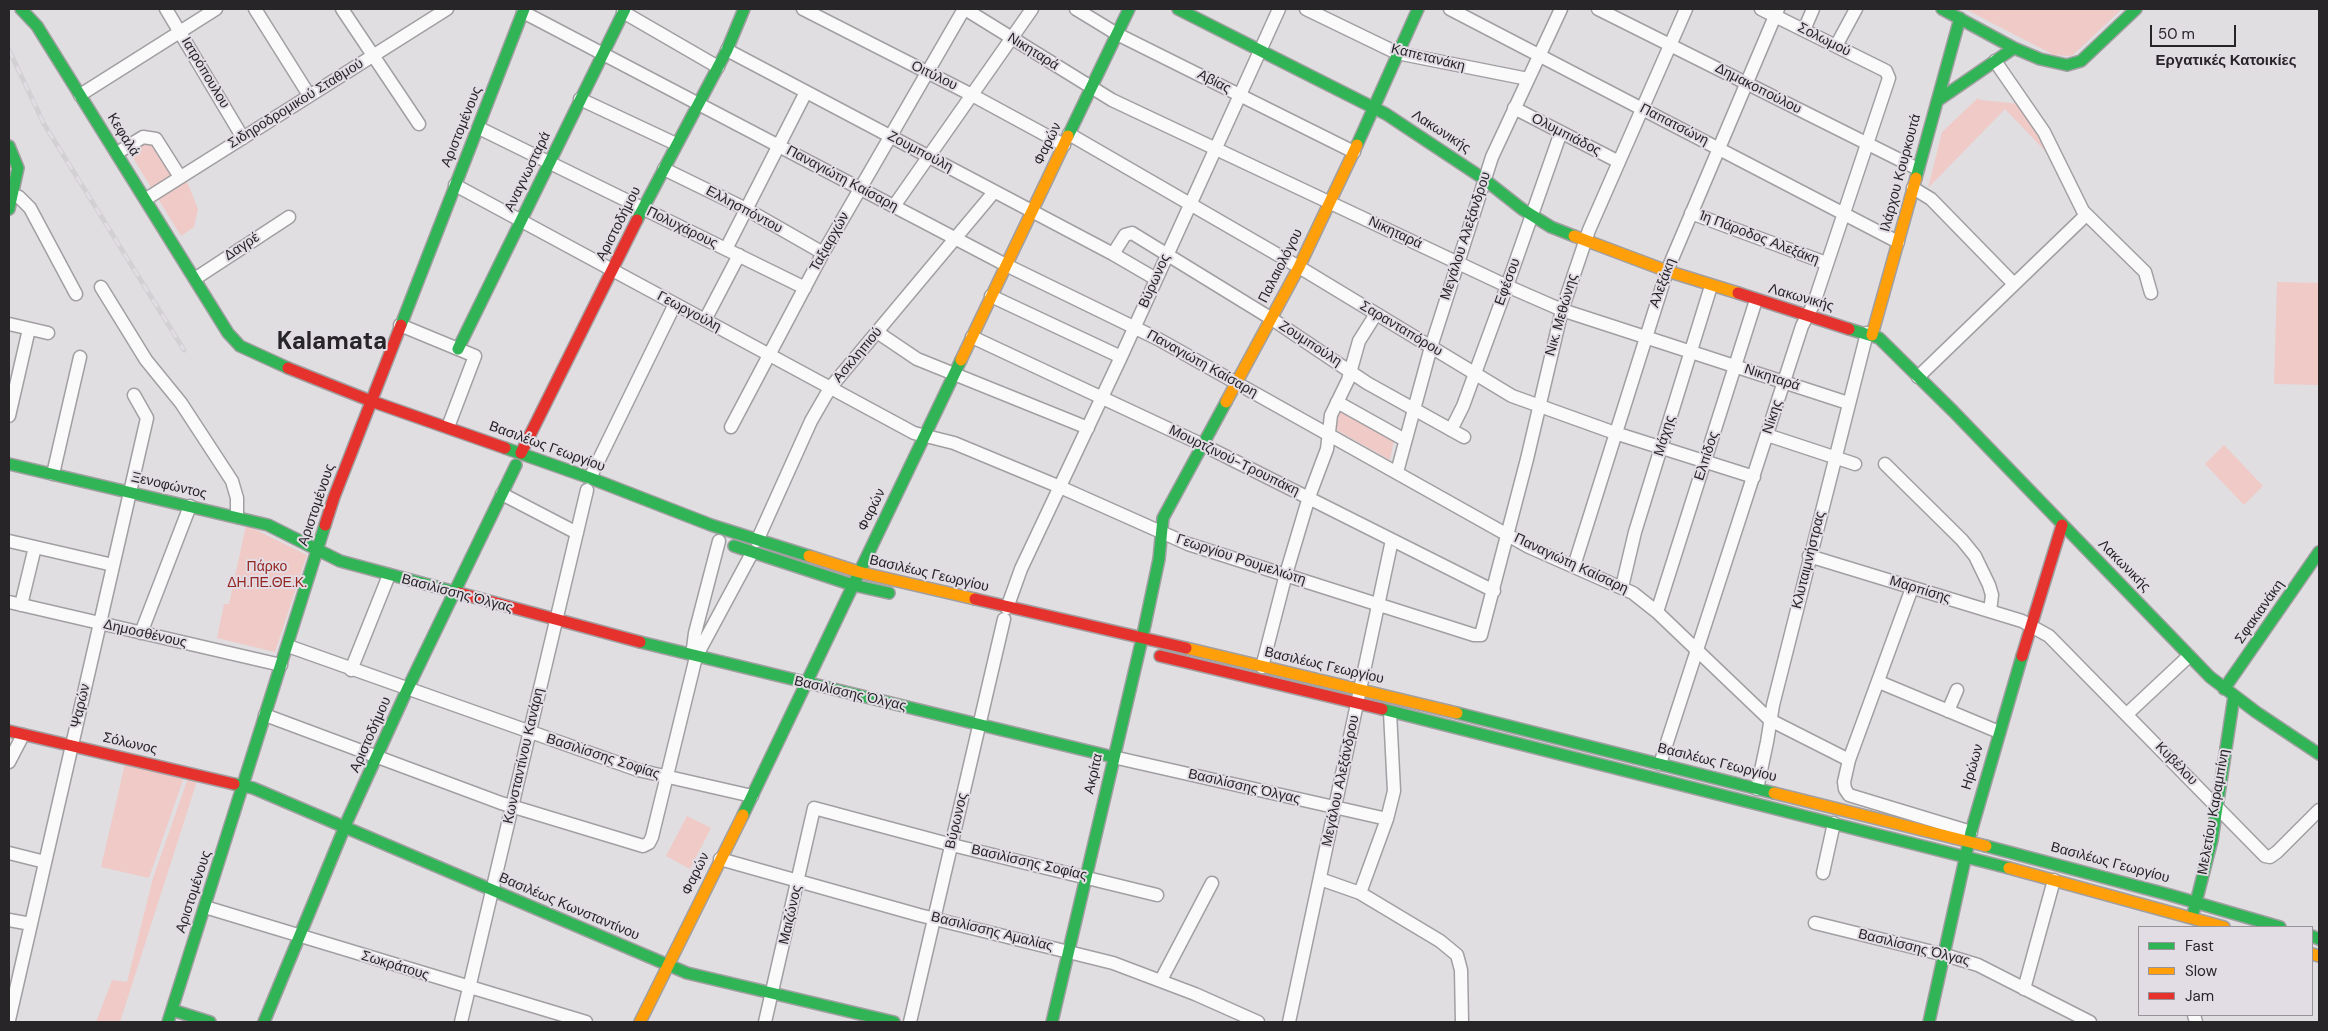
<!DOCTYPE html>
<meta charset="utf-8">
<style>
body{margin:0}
#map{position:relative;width:2328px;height:1031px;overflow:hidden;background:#e1dee2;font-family:"DM Sans",sans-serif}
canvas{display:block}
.frame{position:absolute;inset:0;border:10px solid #272528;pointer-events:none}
.legend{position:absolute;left:2138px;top:926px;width:175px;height:90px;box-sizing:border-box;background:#e2dce4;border:1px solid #979399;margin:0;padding:6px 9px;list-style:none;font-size:15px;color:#272528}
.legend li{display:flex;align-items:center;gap:10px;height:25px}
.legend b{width:25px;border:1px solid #979399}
.scale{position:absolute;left:2150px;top:25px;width:86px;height:22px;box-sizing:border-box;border:2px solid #272528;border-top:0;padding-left:6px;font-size:15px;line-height:18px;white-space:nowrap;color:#272528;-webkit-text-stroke:4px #e2dce4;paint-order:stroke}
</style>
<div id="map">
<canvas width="2328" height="1031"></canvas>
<div class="frame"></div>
<ul class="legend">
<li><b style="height:6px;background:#30b455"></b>Fast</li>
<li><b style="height:6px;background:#ff9f0a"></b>Slow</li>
<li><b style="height:6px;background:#e5322d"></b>Jam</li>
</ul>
<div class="scale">50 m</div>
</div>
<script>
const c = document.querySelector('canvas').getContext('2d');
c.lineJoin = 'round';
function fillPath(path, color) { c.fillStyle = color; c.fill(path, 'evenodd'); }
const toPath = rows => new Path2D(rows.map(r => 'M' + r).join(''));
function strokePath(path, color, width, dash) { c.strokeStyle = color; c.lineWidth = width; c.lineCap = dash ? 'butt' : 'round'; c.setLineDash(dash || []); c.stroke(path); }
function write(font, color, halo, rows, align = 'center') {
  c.font = font + ' "DM Sans",sans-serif'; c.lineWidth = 4; c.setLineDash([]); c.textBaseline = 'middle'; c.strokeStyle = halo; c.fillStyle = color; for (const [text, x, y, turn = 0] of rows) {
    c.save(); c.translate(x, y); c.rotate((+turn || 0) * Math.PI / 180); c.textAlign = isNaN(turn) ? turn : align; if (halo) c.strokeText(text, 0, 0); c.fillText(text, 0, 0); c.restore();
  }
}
fillPath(toPath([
 [1965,9,2122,9,2073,55,2069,56,2054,55],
 [1978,98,1980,100,2021,104,2028,112,2054,165,2052,165,2048,154,2005,109,1928,188,1942,132],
 [157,135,188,184,198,209,194,227,181,236,130,153],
 [2277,282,2319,283,2319,385,2274,384],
 [1341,410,1394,440,1390,460,1335,429],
 [2224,445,2263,486,2244,505,2205,464],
 [246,525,307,555,275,652,217,638,224,604,229,604],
 [125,764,184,777,149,878,101,867],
 [188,778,197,781,120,1022,96,1022,112,980,127,982,153,878],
 [687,816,711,828,690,869,666,856]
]), '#efcac6');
const street = toPath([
 [166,9,243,138],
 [255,9,309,95],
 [342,9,419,124],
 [803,9,972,95,1064,145],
 [965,9,1112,100,1507,286,1562,310,1848,403],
 [1076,9,1117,34,1354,152],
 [1306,9,1397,53,1528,79],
 [1450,9,1898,242],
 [1598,9,1918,169],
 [523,12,1006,265,1158,339,1529,547,1633,593,1657,612,1770,720,1849,760],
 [623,12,718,67],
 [1804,30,1813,9],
 [1836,46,1856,9],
 [727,50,1113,254,1156,279],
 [1995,61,2044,132,2083,211,2145,272,2151,293],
 [80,95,216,9],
 [580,99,676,144],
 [1514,108,1619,162],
 [479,128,805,288],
 [1069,134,1299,267,1512,396,1615,433,1754,477],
 [117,153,143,137,156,139,180,177],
 [664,169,746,209,823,253],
 [455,185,914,433,954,443,1060,487,1188,544,1474,635,1481,635,1527,459,1562,310,1589,230,1686,9],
 [1913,188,1931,199,2014,284],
 [9,193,19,197,30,208,76,294],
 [146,199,447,9],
 [894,206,1032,9],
 [1691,213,1826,263],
 [726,249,806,92],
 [1113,254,1125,235,1132,233,1272,319,1367,383,1464,437],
 [196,278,289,217],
 [101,287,146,360,181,403,232,481,237,498,237,517],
 [991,296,1121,357],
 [705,320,739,255],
 [9,324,48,333],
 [400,325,475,356,448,427],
 [877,332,917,359,1088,428],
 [972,337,1203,445,1494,591],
 [1918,377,2086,215],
 [1337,402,1405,440],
 [9,416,29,329],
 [731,427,823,253,964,9],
 [1451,430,1463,406,1507,286,1561,132],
 [1767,435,1855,464],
 [1885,464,1962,540,1975,556,1989,585,1992,595,1990,611],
 [1397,472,1431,347,1492,157,1561,9],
 [53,474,80,357],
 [590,478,675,304],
 [502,494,577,533],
 [9,541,113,565],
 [757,541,811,421,830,388,994,192],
 [1809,556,2022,621,2049,636,2265,856,2270,857,2277,852,2319,810],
 [1574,566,1667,271,1778,9],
 [1622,587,1635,532,1711,286],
 [1912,588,1849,760,1844,782,1845,789,1849,795,1971,832],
 [9,602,281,665],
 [21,605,35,547],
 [1007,608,1021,569,1121,357,1279,9],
 [1657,612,1756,300],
 [141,633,190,506],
 [288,646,638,770,752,796],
 [696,657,693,648,695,633,719,541],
 [1262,667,1286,574,1309,497,1327,449,1331,415,1348,380,1359,341,1376,314],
 [351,670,389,575],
 [1879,682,1999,732],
 [1948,711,1957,690],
 [2127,714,2189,656],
 [265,715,501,803,643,846,649,843,652,837,696,657,752,553],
 [1113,757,1387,819],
 [9,762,23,735],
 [1660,764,1802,326,1814,303,1889,78,1886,71,1761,9],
 [1757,789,1767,742,1773,705,1867,333],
 [9,853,45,862],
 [720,859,919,915,1113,963,1195,994,1258,1022],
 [1823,873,1834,823],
 [1320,879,1360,893,1440,941,1457,955,1461,970,1462,1022],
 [1360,893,1387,819,1394,791,1390,712],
 [205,907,586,1022],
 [9,920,31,924],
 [1815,923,1945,955,1978,965,2090,1022],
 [1161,980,1212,883],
 [2024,989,2054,880],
 [2194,1015,2196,1022],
 [9,1020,147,418,134,395],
 [461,1022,587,490],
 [765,1022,814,808,952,845,1157,895],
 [910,1022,1004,619],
 [1289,1022,1392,540]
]);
const fast = toPath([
 [21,9,37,26,228,333,240,346,288,368],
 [1178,9,1386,114,1484,179,1522,209,1551,227,1574,236],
 [1942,9,2014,48,2040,59,2067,65,2081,61,2136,9],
 [1937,101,2014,48],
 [1068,136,1129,9],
 [1357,145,1418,9],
 [9,146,18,168,9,209],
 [1916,178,1960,18],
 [637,220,727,50,744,9],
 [401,325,524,9],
 [1849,329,1879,338,1953,411,2210,677,2256,712,2319,754],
 [458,349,625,9],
 [505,448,590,478,711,525,809,556],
 [9,464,268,525,340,561,459,593],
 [734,546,853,585,889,593],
 [640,642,1113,757],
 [2224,689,2319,552],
 [1382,709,2009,868],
 [1457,713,1774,793],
 [234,784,253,788,687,973,894,1022],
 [743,815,961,360],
 [1986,846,2170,895,2280,927],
 [2193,914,2212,840,2234,696],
 [2312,936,2319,939],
 [172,1010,210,1022],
 [168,1022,325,525],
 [264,1022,348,819,407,690,516,465],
 [1052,1022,1142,639,1159,559,1163,518,1226,402],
 [1929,1022,1971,832,2022,656]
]);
const slow = toPath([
 [1574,236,1667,271,1738,293],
 [1872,335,1916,178],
 [961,360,1068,136],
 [1226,402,1299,267,1357,145],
 [809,556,859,572,975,599],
 [1186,648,1457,713],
 [1774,793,1986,846],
 [2009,868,2224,927],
 [2312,954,2319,956],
 [640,1022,743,815]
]);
const jam = toPath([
 [1738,293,1849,329],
 [288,368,371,401,505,448],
 [521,453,637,220],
 [325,525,334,497,401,325],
 [459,593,640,642],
 [975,599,1186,648],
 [1160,656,1382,709],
 [2022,656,2062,525],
 [9,731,234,784]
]);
strokePath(street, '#a19fa2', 15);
strokePath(fast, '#a19fa2', 14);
strokePath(slow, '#a19fa2', 14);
strokePath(jam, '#a19fa2', 14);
strokePath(street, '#fafafb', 12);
strokePath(fast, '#30b455', 11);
strokePath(slow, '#ff9f0a', 11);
strokePath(jam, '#e5322d', 11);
const rail = toPath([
 [9,50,44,124,184,350]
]);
strokePath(rail, '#d2d0d2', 5);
strokePath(rail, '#e2dce4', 3, [9]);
write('14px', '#272528', '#e2dce4', [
 ["Σολωμού",1824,40,27],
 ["Νικηταρά",1033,52,32],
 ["Καπετανάκη",1428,58,14],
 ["Ιατρόπουλου",205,73,59],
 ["Οιτύλου",934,76,26],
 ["Αβίας",1214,82,27],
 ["Δημακοπούλου",1758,89,27],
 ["Σιδηροδρομικού Σταθμού",296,104,-32],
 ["Παπατσώνη",1674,125,27],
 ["Αριστομένους",462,127,-68],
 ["Λακωνικής",1441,132,33],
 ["Κεφαλά",123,135,58],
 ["Ολυμπιάδος",1566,135,27],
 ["Φαρών",1048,144,-64],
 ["Ζουμπούλη",920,152,28],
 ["Αναγνωσταρά",528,172,-64],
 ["Ιλάρχου Κουρκουτά",1901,173,-75],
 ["Παναγιώτη Καίσαρη",842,179,28],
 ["Ελλησπόντου",744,210,28],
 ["Αριστοδήμου",619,224,-63],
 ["Πολυχάρους",682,228,26],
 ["Νικηταρά",1395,233,25],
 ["Μεγάλου Αλεξάνδρου",1466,236,-72],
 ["1η Πάροδος Αλεξάκη",1759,238,21],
 ["Ταξιαρχών",830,242,-61],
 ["Δαγρέ",242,247,-34],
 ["Παλαιολόγου",1281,266,-63],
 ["Βύρωνος",1155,281,-66],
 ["Εφέσου",1508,282,-70],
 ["Αλεξάκη",1663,283,-70],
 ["Λακωνικής",1801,298,16],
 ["Γεωργούλη",689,312,28],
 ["Νικ. Μεθώνης",1562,315,-74],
 ["Σαρανταπόρου",1401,329,31],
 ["Ζουμπούλη",1310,344,33],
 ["Ασκληπιού",858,355,-50],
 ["Παναγιώτη Καίσαρη",1202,364,29],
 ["Νικηταρά",1772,378,18],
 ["Νίκης",1773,417,-72],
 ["Μάχης",1665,436,-73],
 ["Βασιλέως Γεωργίου",547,447,20],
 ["Ελπίδος",1707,456,-72],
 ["Μουρτζινού-Τρουπάκη",1234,461,26],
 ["Ξενοφώντος",169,486,13],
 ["Αριστομένους",317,505,-71],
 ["Φαρών",872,510,-64],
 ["Γεωργίου Ρουμελιώτη",1241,560,18],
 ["Κλυταιμνήστρας",1809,560,-76],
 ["Παναγιώτη Καίσαρη",1571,564,25],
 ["Λακωνικής",2124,566,45],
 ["Βασιλέως Γεωργίου",929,574,13],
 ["Μαρπίσης",1920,590,17],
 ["Βασιλίσσης Όλγας",457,594,15],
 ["Σφακιανάκη",2260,612,-55],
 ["Δημοσθένους",145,634,13],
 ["Βασιλέως Γεωργίου",1324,666,13],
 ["Βασιλίσσης Όλγας",850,694,13],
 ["Ψαρών",81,706,-77],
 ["Αριστοδήμου",371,735,-66],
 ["Σόλωνος",130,744,13],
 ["Κωνσταντίνου Κανάρη",524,756,-77],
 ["Βασιλίσσης Σοφίας",603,757,18],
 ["Βασιλέως Γεωργίου",1717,763,14],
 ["Κυβέλου",2176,764,46],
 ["Ηρώων",1973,767,-74],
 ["Ακρίτα",1094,774,-77],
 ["Μεγάλου Αλεξάνδρου",1341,781,-78],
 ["Βασιλίσσης Όλγας",1244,787,13],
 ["Μελετίου Καραμπίνη",2214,812,-80],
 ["Βύρωνος",957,821,-77],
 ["Βασιλίσσης Σοφίας",1029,863,13],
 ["Βασιλέως Γεωργίου",2110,863,15],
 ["Φαρών",696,874,-64],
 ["Αριστομένους",194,892,-72],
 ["Βασιλέως Κωνσταντίνου",569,907,23],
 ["Μαιζώνος",791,915,-77],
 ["Βασιλίσσης Αμαλίας",992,932,14],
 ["Βασιλίσσης Όλγας",1914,948,14],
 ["Σωκράτους",395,966,17]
]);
write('14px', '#952722', '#e2dce4', [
 ["Πάρκο",267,567],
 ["ΔΗ.ΠΕ.ΘΕ.Κ.",267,583]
]);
write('bold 15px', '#272528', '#e2dce4', [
 ["Εργατικές Κατοικίες",2226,61]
]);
write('bold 24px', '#272528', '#e2dce4', [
 ["Kalamata",332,343]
]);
</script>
